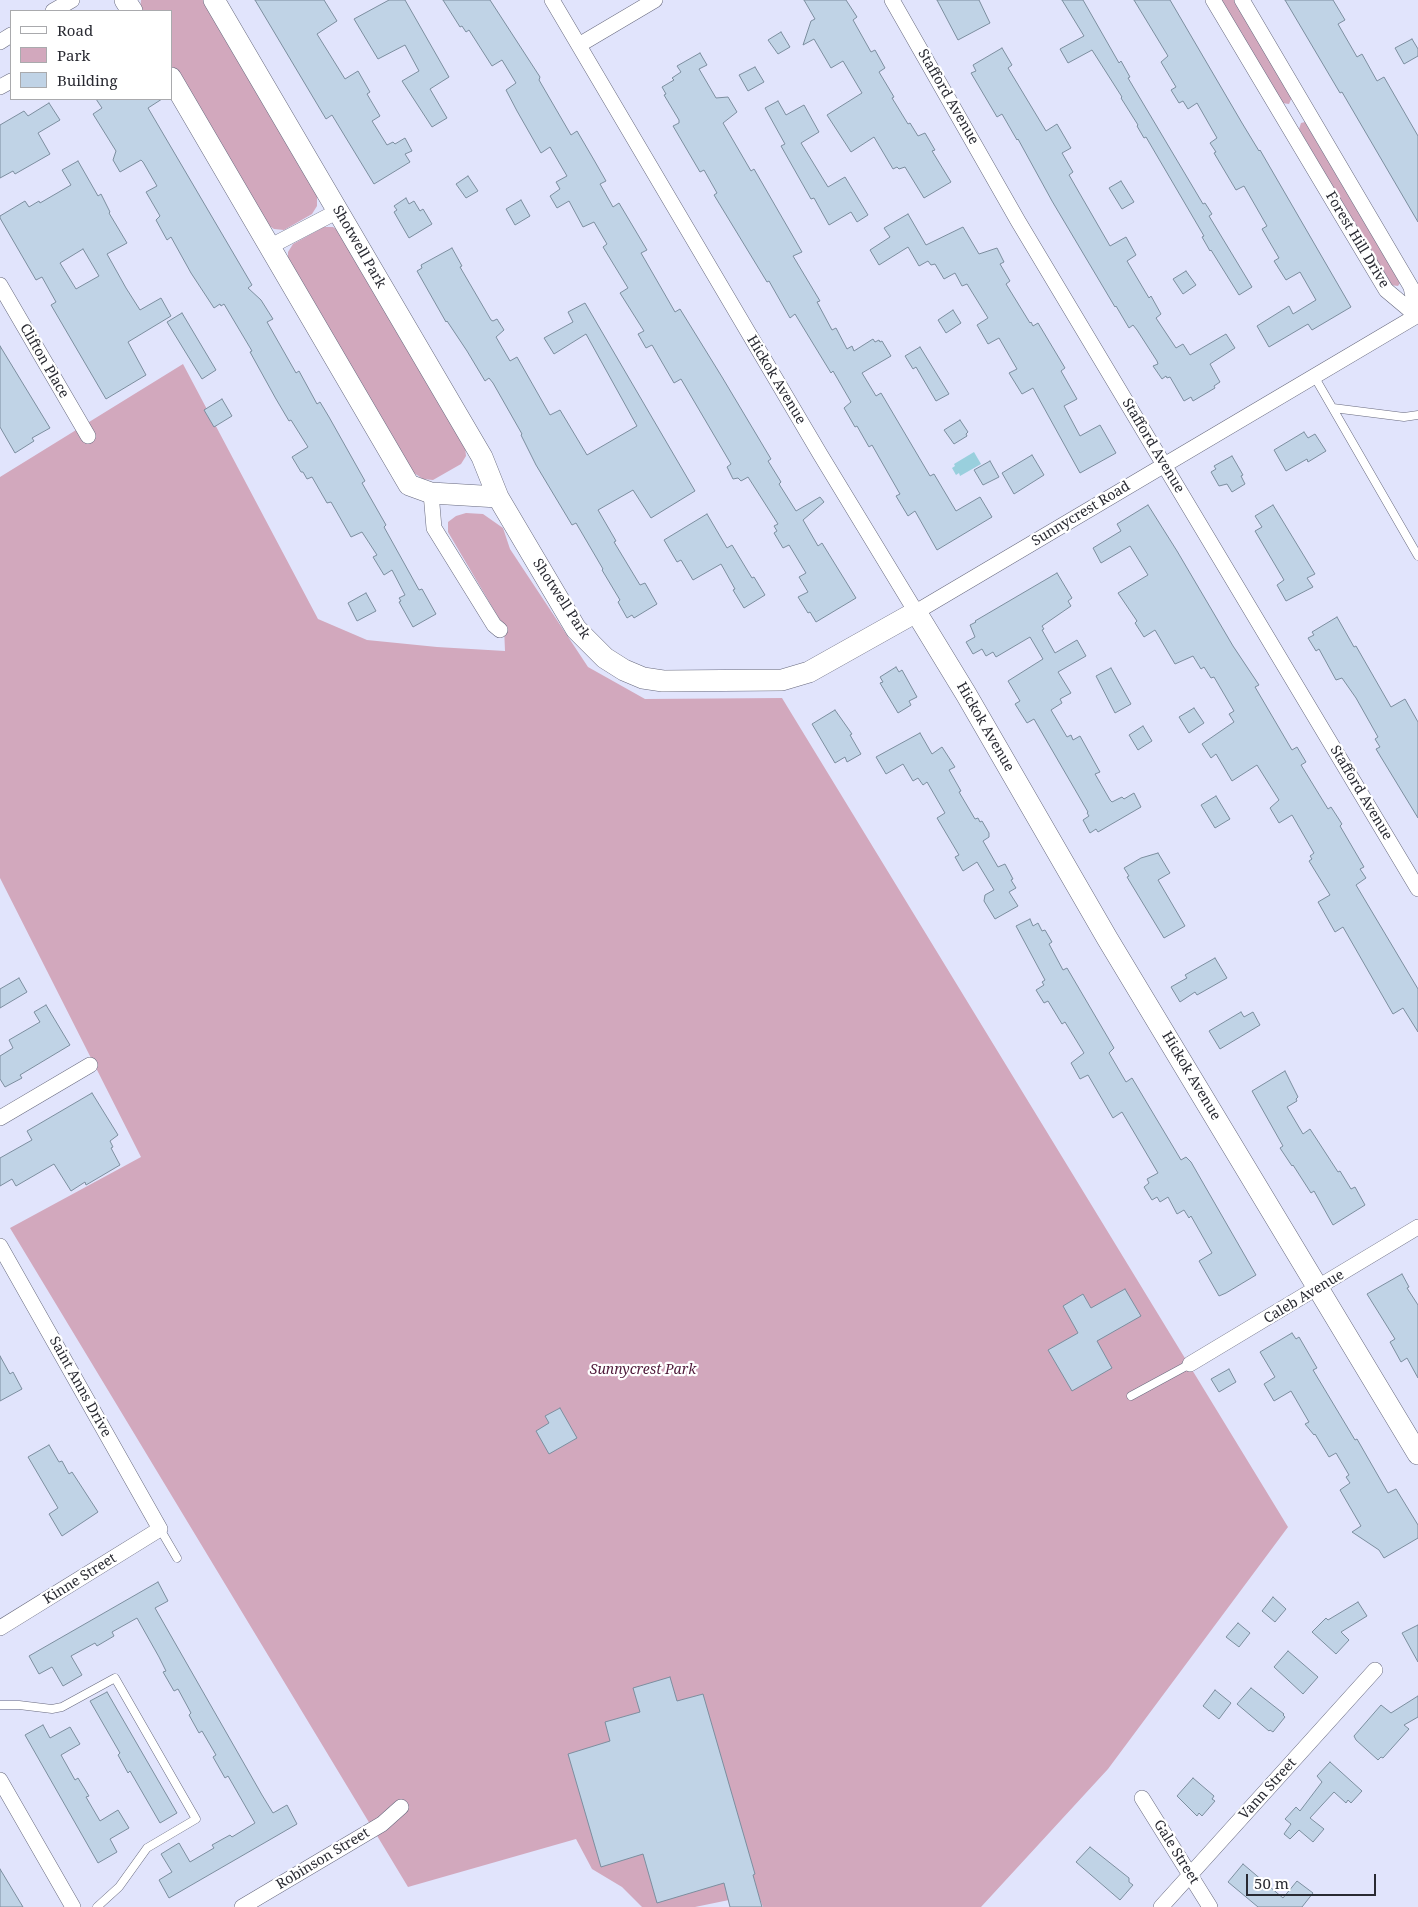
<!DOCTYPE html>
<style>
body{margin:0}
#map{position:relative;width:1418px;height:1907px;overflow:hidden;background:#e1e4fc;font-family:"Noto Serif",serif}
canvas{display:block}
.legend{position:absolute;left:10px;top:10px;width:162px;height:90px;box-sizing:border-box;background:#fff;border:1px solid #a9aaad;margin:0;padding:6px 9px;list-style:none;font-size:15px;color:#292a32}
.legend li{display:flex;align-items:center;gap:10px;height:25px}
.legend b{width:25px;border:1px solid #a9aaad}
.scale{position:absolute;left:1246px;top:1874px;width:130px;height:22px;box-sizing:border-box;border:2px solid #292a32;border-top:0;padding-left:6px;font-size:15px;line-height:18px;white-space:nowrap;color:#292a32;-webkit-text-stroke:4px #fff;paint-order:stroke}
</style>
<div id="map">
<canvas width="1418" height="1907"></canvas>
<ul class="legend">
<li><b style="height:6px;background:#fff"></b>Road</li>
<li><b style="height:14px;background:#d2a8bd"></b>Park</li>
<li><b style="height:14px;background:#c0d3e6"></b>Building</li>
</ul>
<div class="scale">50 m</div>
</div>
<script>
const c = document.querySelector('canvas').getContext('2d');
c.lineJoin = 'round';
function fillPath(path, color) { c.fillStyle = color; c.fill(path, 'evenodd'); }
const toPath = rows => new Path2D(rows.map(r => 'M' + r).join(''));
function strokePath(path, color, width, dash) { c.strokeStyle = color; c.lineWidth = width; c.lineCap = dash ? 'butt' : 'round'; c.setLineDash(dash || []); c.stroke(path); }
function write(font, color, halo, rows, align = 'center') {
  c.font = font + ' "Noto Serif",serif'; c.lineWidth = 4.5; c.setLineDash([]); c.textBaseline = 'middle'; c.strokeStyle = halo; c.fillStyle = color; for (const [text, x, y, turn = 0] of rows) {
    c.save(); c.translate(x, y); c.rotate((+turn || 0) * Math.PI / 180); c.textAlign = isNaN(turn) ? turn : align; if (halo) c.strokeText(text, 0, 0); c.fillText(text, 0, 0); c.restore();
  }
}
fillPath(toPath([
 [141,0,203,0,317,195,317,206,312,214,284,230,274,229,265,223,171,66,171,11,140,11],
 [1221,0,1234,0,1292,97,1289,104,1282,103],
 [1305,122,1400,283,1398,286,1390,285,1299,129,1301,123],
 [324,227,333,227,342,233,465,446,466,456,461,464,433,480,423,479,414,473,288,263,288,252,293,244],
 [183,364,318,619,367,640,437,647,505,651,504,627,448,532,448,522,456,516,466,513,483,514,503,528,510,549,588,667,645,699,782,698,1288,1527,1108,1769,981,1907,763,1907,758,1894,695,1907,642,1907,622,1887,592,1869,576,1839,408,1887,10,1228,141,1157,0,878,0,477]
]), '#d2a8bd');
fillPath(toPath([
 [974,452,981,464,960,476,959,473,956,475,952,468,955,466,954,464]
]), '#99cfdd');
const building = toPath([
 [255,0,324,0,337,21,317,34,345,79,358,71,370,92,367,94,380,116,372,121,387,145,393,142,395,144,405,138,412,151,405,154,410,162,374,184,332,115,326,119,255,0],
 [389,0,405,0,449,77,430,89,447,118,432,127,402,81,419,71,405,45,378,59,354,19,389,0],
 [443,0,490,0,540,77,539,80,571,135,577,131,594,160,606,181,600,184,613,207,619,203,647,250,641,253,656,279,675,312,680,309,722,377,771,459,768,461,781,482,779,484,796,511,820,497,824,502,803,520,818,546,822,543,856,598,816,622,810,612,808,613,798,597,808,592,799,577,806,573,789,545,783,548,774,533,777,531,774,526,778,524,748,477,741,481,738,478,733,479,727,467,731,464,681,379,674,383,652,345,646,348,638,334,644,331,620,293,628,288,603,247,607,244,594,222,583,227,569,201,557,208,550,196,560,189,556,182,567,176,550,147,541,153,517,111,506,90,516,83,502,60,492,66,469,30,466,32,462,26,460,27,443,0],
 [804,0,846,0,857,17,853,20,871,52,875,50,885,68,879,72,894,97,892,98,908,124,910,123,918,136,925,133,935,150,932,151,951,182,924,198,905,167,899,169,897,167,893,169,874,137,851,152,827,115,862,93,843,61,831,68,814,39,803,45,811,21,815,19,804,0],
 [937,0,979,0,990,23,958,40,937,0],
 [1062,0,1083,0,1119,63,1121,61,1130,77,1128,78,1203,204,1205,203,1212,214,1209,216,1252,287,1239,295,1211,250,1210,251,1202,237,1204,236,1180,195,1146,137,1144,138,1137,126,1138,125,1121,98,1122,97,1092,50,1068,63,1060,49,1084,36,1062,0],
 [1134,0,1170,0,1242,123,1259,151,1260,150,1351,307,1312,330,1308,324,1269,347,1257,326,1289,306,1293,314,1316,300,1300,272,1286,280,1274,261,1279,258,1262,229,1267,226,1244,186,1236,190,1214,153,1216,152,1210,143,1217,138,1197,103,1188,109,1183,101,1179,103,1171,90,1176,87,1161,62,1168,56,1134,0],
 [1285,0,1333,0,1345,20,1338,24,1357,57,1362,54,1377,81,1384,77,1418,136,1418,222,1342,92,1340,93,1285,0],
 [781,32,790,47,778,54,768,40,781,32],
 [1412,39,1418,49,1418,56,1404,64,1395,48,1412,39],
 [1002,48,1012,65,1008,68,1046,131,1057,124,1071,148,1062,153,1073,172,1069,175,1110,246,1126,237,1136,255,1127,261,1149,298,1151,296,1161,314,1156,318,1176,348,1183,344,1190,355,1226,334,1235,348,1210,364,1220,382,1214,386,1215,388,1193,401,1191,397,1184,401,1170,377,1167,378,1166,376,1162,379,1153,366,1158,364,1157,361,1137,330,1133,325,1129,328,1116,306,1115,307,1052,201,1018,139,1017,140,1002,114,997,117,971,73,976,71,973,65,1002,48],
 [700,53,707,65,699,69,716,98,728,97,737,112,723,123,751,171,754,169,802,252,793,256,820,301,817,302,832,330,836,328,847,349,852,346,854,351,873,339,875,342,879,340,880,342,882,341,891,356,862,373,876,396,881,393,930,476,934,474,956,511,980,497,992,517,937,550,915,511,908,516,896,496,900,494,872,445,869,447,857,426,855,427,844,408,851,402,833,371,831,373,795,314,790,318,769,281,767,282,714,195,717,193,704,170,700,172,673,126,679,123,679,120,664,95,666,94,662,87,674,80,672,78,681,72,677,66,700,53],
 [755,67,764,82,748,91,739,75,755,67],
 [96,99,162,99,148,108,252,285,248,288,261,300,273,319,267,322,296,373,299,371,317,404,320,402,329,417,365,481,362,483,386,525,384,527,419,590,422,589,436,614,413,627,399,602,401,601,399,598,405,595,392,570,384,575,373,557,377,555,362,532,351,537,331,502,327,503,312,477,307,479,303,472,301,472,292,457,308,447,291,420,289,421,276,399,250,352,252,351,224,304,221,306,220,304,214,308,191,273,171,237,167,240,156,220,160,216,146,192,157,186,143,162,141,160,120,172,113,160,116,151,93,114,102,108,96,99],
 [778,101,786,115,804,105,819,132,801,143,828,187,845,177,868,215,857,222,851,212,829,225,814,198,811,199,781,146,785,144,765,108,778,101],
 [49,103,60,120,38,133,50,154,15,174,13,171,0,178,0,125,24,111,28,116,49,103],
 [78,161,98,196,101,194,110,212,109,213,127,243,107,254,126,288,140,310,161,298,171,316,128,342,146,375,106,399,51,305,56,302,42,277,36,280,0,218,0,216,25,201,29,207,39,201,40,203,71,185,62,170,78,161],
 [83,249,99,276,76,289,60,263,83,249],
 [468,176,478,191,466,198,456,184,468,176],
 [1121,181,1134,202,1122,209,1109,188,1121,181],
 [406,198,409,204,414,201,420,211,423,209,432,224,409,238,394,212,397,210,394,206,406,198],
 [521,200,530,216,515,225,506,209,521,200],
 [908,214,926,245,963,227,979,254,997,248,1004,262,1000,264,1010,281,1006,284,1030,323,1031,322,1033,326,1038,323,1065,368,1061,371,1077,399,1064,406,1080,436,1100,425,1116,453,1080,473,1033,388,1022,394,1009,373,1017,369,999,338,988,344,977,325,988,318,967,284,962,286,955,273,944,279,935,264,931,265,928,261,919,266,908,247,879,265,870,250,890,237,884,228,908,214],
 [452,248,462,266,460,267,491,320,493,321,497,319,504,330,496,337,510,361,517,357,550,415,560,410,587,455,637,426,586,334,554,354,544,338,573,322,568,312,585,303,695,491,651,518,633,490,598,510,616,541,614,542,640,585,645,583,657,604,634,618,632,615,627,618,618,602,620,600,602,570,603,569,576,523,572,525,536,465,521,435,522,434,493,383,489,378,485,381,467,351,447,321,446,322,417,271,422,268,421,265,452,248],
 [1186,271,1196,285,1183,294,1173,279,1186,271],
 [953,310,961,323,946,333,938,320,953,310],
 [182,313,216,370,202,379,167,322,182,313],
 [0,346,50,428,32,438,34,441,15,453,0,427,0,346],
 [920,347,949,394,936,401,916,367,913,369,905,356,920,347],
 [222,399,232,416,214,427,204,410,222,399],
 [960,420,968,432,966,434,967,436,954,444,944,430,960,420],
 [1304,432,1308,438,1315,434,1326,451,1308,462,1307,459,1286,471,1274,450,1304,432],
 [1032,455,1044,475,1014,494,1002,473,1032,455],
 [1232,456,1243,475,1241,476,1245,484,1232,492,1227,484,1219,486,1211,472,1216,469,1214,466,1232,456],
 [990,461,999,477,983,485,974,470,990,461],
 [1148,505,1177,551,1233,646,1259,685,1255,687,1292,750,1297,747,1306,762,1301,765,1328,809,1331,807,1342,824,1340,826,1364,867,1360,869,1366,878,1356,885,1418,989,1418,1032,1403,1008,1393,1014,1343,927,1335,932,1318,902,1330,895,1309,861,1312,859,1310,856,1314,853,1292,815,1279,823,1270,808,1279,800,1257,765,1232,781,1216,754,1211,758,1202,744,1234,722,1229,714,1234,711,1214,677,1211,678,1204,667,1201,669,1193,656,1175,664,1155,630,1144,637,1135,623,1137,621,1118,593,1148,575,1130,546,1101,563,1093,548,1121,531,1117,524,1148,505],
 [1273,505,1315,574,1307,578,1313,587,1286,601,1277,585,1284,580,1255,531,1262,527,1255,516,1273,505],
 [707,514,727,548,732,545,752,578,754,577,765,595,744,608,733,590,735,589,721,564,693,580,681,560,677,562,664,540,707,514],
 [1057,573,1072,598,1068,601,1071,606,1042,626,1044,629,1042,630,1055,653,1077,640,1086,656,1058,672,1071,693,1060,699,1062,703,1051,710,1067,737,1071,735,1073,740,1080,736,1100,772,1095,774,1110,800,1112,802,1122,797,1124,799,1134,793,1141,807,1098,832,1096,829,1090,833,1083,820,1089,816,1087,813,1088,812,1034,719,1027,723,1015,704,1020,701,1008,681,1043,659,1030,637,996,657,993,652,986,656,982,649,973,654,966,642,975,637,970,625,976,622,975,621,1057,573],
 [366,593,376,611,357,621,348,603,366,593],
 [1337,617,1354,647,1356,646,1391,707,1405,699,1418,722,1418,818,1376,749,1380,747,1375,739,1378,737,1356,698,1342,678,1336,680,1319,649,1316,651,1308,638,1314,635,1312,632,1337,617],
 [896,667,899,672,902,670,917,697,909,701,911,705,898,713,880,683,883,682,880,677,896,667],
 [1111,668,1131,704,1115,713,1096,676,1111,668],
 [1194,708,1204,723,1189,733,1179,717,1194,708],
 [835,710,852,734,850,735,861,754,847,762,845,757,835,763,812,724,835,710],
 [1143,726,1152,741,1138,750,1129,735,1143,726],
 [920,733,932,754,942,747,955,767,949,770,961,791,959,792,975,819,978,818,980,822,982,821,989,833,989,837,983,841,998,867,1005,864,1013,879,1011,880,1016,888,1009,892,1018,906,995,919,984,901,985,895,994,890,977,862,963,871,955,857,959,855,937,818,945,813,927,782,923,785,918,778,913,781,903,764,886,774,876,757,920,733],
 [1216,796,1230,819,1215,828,1201,805,1216,796],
 [1158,853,1170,873,1158,880,1185,926,1164,938,1127,877,1129,876,1124,868,1141,858,1158,853],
 [1030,919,1033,926,1038,923,1042,931,1045,930,1052,942,1049,944,1063,970,1067,968,1114,1048,1109,1053,1126,1082,1132,1078,1181,1160,1186,1157,1191,1162,1256,1275,1226,1293,1219,1296,1199,1261,1212,1253,1191,1216,1189,1218,1184,1210,1177,1214,1168,1197,1160,1202,1157,1197,1152,1200,1144,1187,1149,1183,1147,1179,1158,1173,1122,1112,1113,1118,1088,1075,1080,1079,1071,1063,1084,1053,1065,1022,1062,1024,1048,1001,1044,1003,1036,990,1044,985,1042,982,1045,980,1016,926,1030,919],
 [1215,958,1227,978,1197,995,1195,992,1180,1002,1171,987,1187,978,1185,975,1215,958],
 [19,978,27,992,0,1008,0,989,19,978],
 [46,1005,70,1045,20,1075,22,1078,5,1087,0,1079,0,1056,13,1048,9,1040,40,1022,34,1012,46,1005],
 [1241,1012,1244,1017,1253,1012,1260,1025,1220,1049,1209,1031,1241,1012],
 [1285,1071,1298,1097,1296,1099,1297,1101,1287,1107,1303,1134,1310,1129,1338,1172,1340,1171,1351,1189,1355,1187,1365,1205,1333,1225,1314,1191,1311,1193,1293,1165,1292,1166,1280,1148,1283,1146,1252,1091,1285,1071],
 [92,1093,118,1135,110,1141,113,1147,111,1148,120,1165,86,1185,85,1182,71,1191,54,1164,16,1186,12,1179,0,1186,0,1158,32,1140,27,1131,92,1093],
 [1402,1274,1409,1287,1407,1288,1418,1305,1418,1378,1407,1358,1401,1362,1390,1342,1395,1339,1367,1294,1402,1274],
 [1125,1289,1141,1316,1097,1341,1112,1368,1072,1391,1048,1350,1078,1333,1063,1306,1083,1294,1091,1308,1125,1289],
 [1292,1333,1296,1339,1299,1337,1317,1368,1313,1370,1355,1440,1357,1439,1388,1493,1396,1489,1418,1525,1418,1538,1384,1558,1379,1550,1352,1532,1361,1526,1340,1490,1350,1483,1346,1477,1349,1475,1336,1453,1329,1457,1315,1434,1314,1435,1305,1424,1309,1422,1291,1391,1274,1401,1264,1384,1275,1377,1260,1352,1292,1333],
 [0,1356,10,1374,13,1372,22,1389,0,1401,0,1356],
 [1229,1369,1236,1382,1219,1392,1211,1379,1229,1369],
 [560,1408,577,1438,549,1454,536,1431,549,1423,545,1416,560,1408],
 [49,1445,59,1462,62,1461,69,1474,72,1472,98,1512,62,1536,49,1514,58,1508,28,1457,49,1445],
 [158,1582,168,1601,155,1608,262,1795,273,1813,287,1805,297,1824,169,1898,159,1880,172,1872,161,1854,179,1843,190,1862,214,1848,212,1845,230,1835,232,1837,255,1823,228,1776,225,1778,213,1757,216,1755,202,1731,199,1733,189,1715,191,1713,178,1689,174,1691,163,1672,166,1671,159,1657,137,1618,112,1632,114,1636,97,1646,95,1643,71,1656,82,1675,63,1686,52,1667,39,1674,29,1656,158,1582],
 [1273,1597,1286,1609,1275,1622,1262,1611,1273,1597],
 [1358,1602,1367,1616,1341,1632,1349,1640,1336,1654,1312,1632,1326,1618,1328,1620,1358,1602],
 [1238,1623,1250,1633,1239,1647,1226,1637,1238,1623],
 [1418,1625,1418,1662,1402,1633,1418,1625],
 [1288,1651,1318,1677,1303,1694,1274,1667,1288,1651],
 [670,1677,677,1701,703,1694,755,1874,753,1875,762,1907,730,1907,724,1883,657,1903,643,1854,601,1867,568,1754,610,1741,605,1722,640,1712,633,1688,670,1677],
 [1251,1688,1284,1714,1283,1715,1285,1717,1273,1732,1270,1730,1269,1731,1237,1704,1251,1688],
 [1215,1690,1231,1703,1219,1719,1203,1706,1215,1690],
 [107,1692,177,1813,160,1823,130,1771,128,1773,118,1755,120,1753,90,1701,107,1692],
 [1418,1696,1418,1717,1404,1725,1409,1729,1383,1758,1381,1757,1378,1760,1356,1740,1354,1736,1381,1705,1391,1713,1418,1696],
 [43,1725,50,1738,70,1727,80,1744,61,1755,75,1780,78,1778,89,1796,86,1797,100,1821,118,1810,129,1828,110,1839,117,1852,98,1863,25,1735,43,1725],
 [1330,1762,1362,1791,1351,1803,1348,1800,1346,1803,1334,1792,1310,1818,1324,1829,1313,1842,1299,1830,1290,1839,1284,1834,1291,1824,1285,1819,1296,1807,1300,1811,1322,1782,1317,1776,1330,1762],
 [1193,1778,1214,1796,1212,1799,1215,1801,1202,1816,1199,1813,1197,1816,1177,1796,1193,1778],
 [1090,1847,1129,1878,1129,1882,1133,1885,1120,1900,1076,1862,1090,1847],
 [1243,1864,1283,1898,1297,1881,1313,1893,1302,1907,1258,1907,1228,1882,1243,1864],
 [0,1869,23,1907,0,1907,0,1869]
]);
fillPath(building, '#c0d3e6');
strokePath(building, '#7c8e9f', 1);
const lane = toPath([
 [1314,376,1418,556],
 [1333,408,1404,417,1418,415],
 [1131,1396,1190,1364],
 [160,1529,177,1558],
 [0,1705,19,1705,52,1709,62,1707,115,1678,196,1819,147,1848,119,1887,97,1907]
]);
const street = toPath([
 [552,0,820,454,916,612,1418,315],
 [892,0,1018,221,1418,889],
 [1213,0,1386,290,1417,316],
 [1242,0,1411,287,1417,316],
 [53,11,72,0],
 [0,42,11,35],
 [579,45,655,0],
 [0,87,11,81],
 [271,246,338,211],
 [0,285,88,436],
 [431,493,434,528,494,625,500,630],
 [0,1118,90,1065],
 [0,1246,160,1529,0,1628],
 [1190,1364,1418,1227],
 [0,1780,73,1907],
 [1142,1798,1210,1907],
 [242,1907,382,1824,401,1807],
 [1161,1907,1375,1670]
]);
const secondary = toPath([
 [125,0,132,11],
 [214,0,482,457,498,497,576,629,605,658,624,670,643,678,663,681,782,680,809,672,916,612,966,694,1107,938,1418,1454],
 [171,78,409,485,431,493,498,497]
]);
strokePath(lane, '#67697e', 9);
strokePath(street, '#67697e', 16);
strokePath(secondary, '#67697e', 22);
strokePath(lane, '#fff', 8);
strokePath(street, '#fff', 15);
strokePath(secondary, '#fff', 21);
write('14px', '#292a32', '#fff', [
 ["Stafford Avenue",948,97,60],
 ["Forest Hill Drive",1357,240,59],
 ["Shotwell Park",359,247,60],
 ["Clifton Place",44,361,60],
 ["Hickok Avenue",776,380,59],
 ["Stafford Avenue",1153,446,59],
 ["Sunnycrest Road",1081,514,-31],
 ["Shotwell Park",561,599,57],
 ["Hickok Avenue",985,727,60],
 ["Stafford Avenue",1361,793,59],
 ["Hickok Avenue",1191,1076,59],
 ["Caleb Avenue",1304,1297,-31],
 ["Saint Anns Drive",80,1387,61],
 ["Kinne Street",80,1579,-32],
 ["Vann Street",1268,1789,-48],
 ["Gale Street",1176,1852,58],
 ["Robinson Street",323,1859,-31]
]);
write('italic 14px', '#4f1a3a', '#fff', [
 ["Sunnycrest Park",643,1370]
]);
</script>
